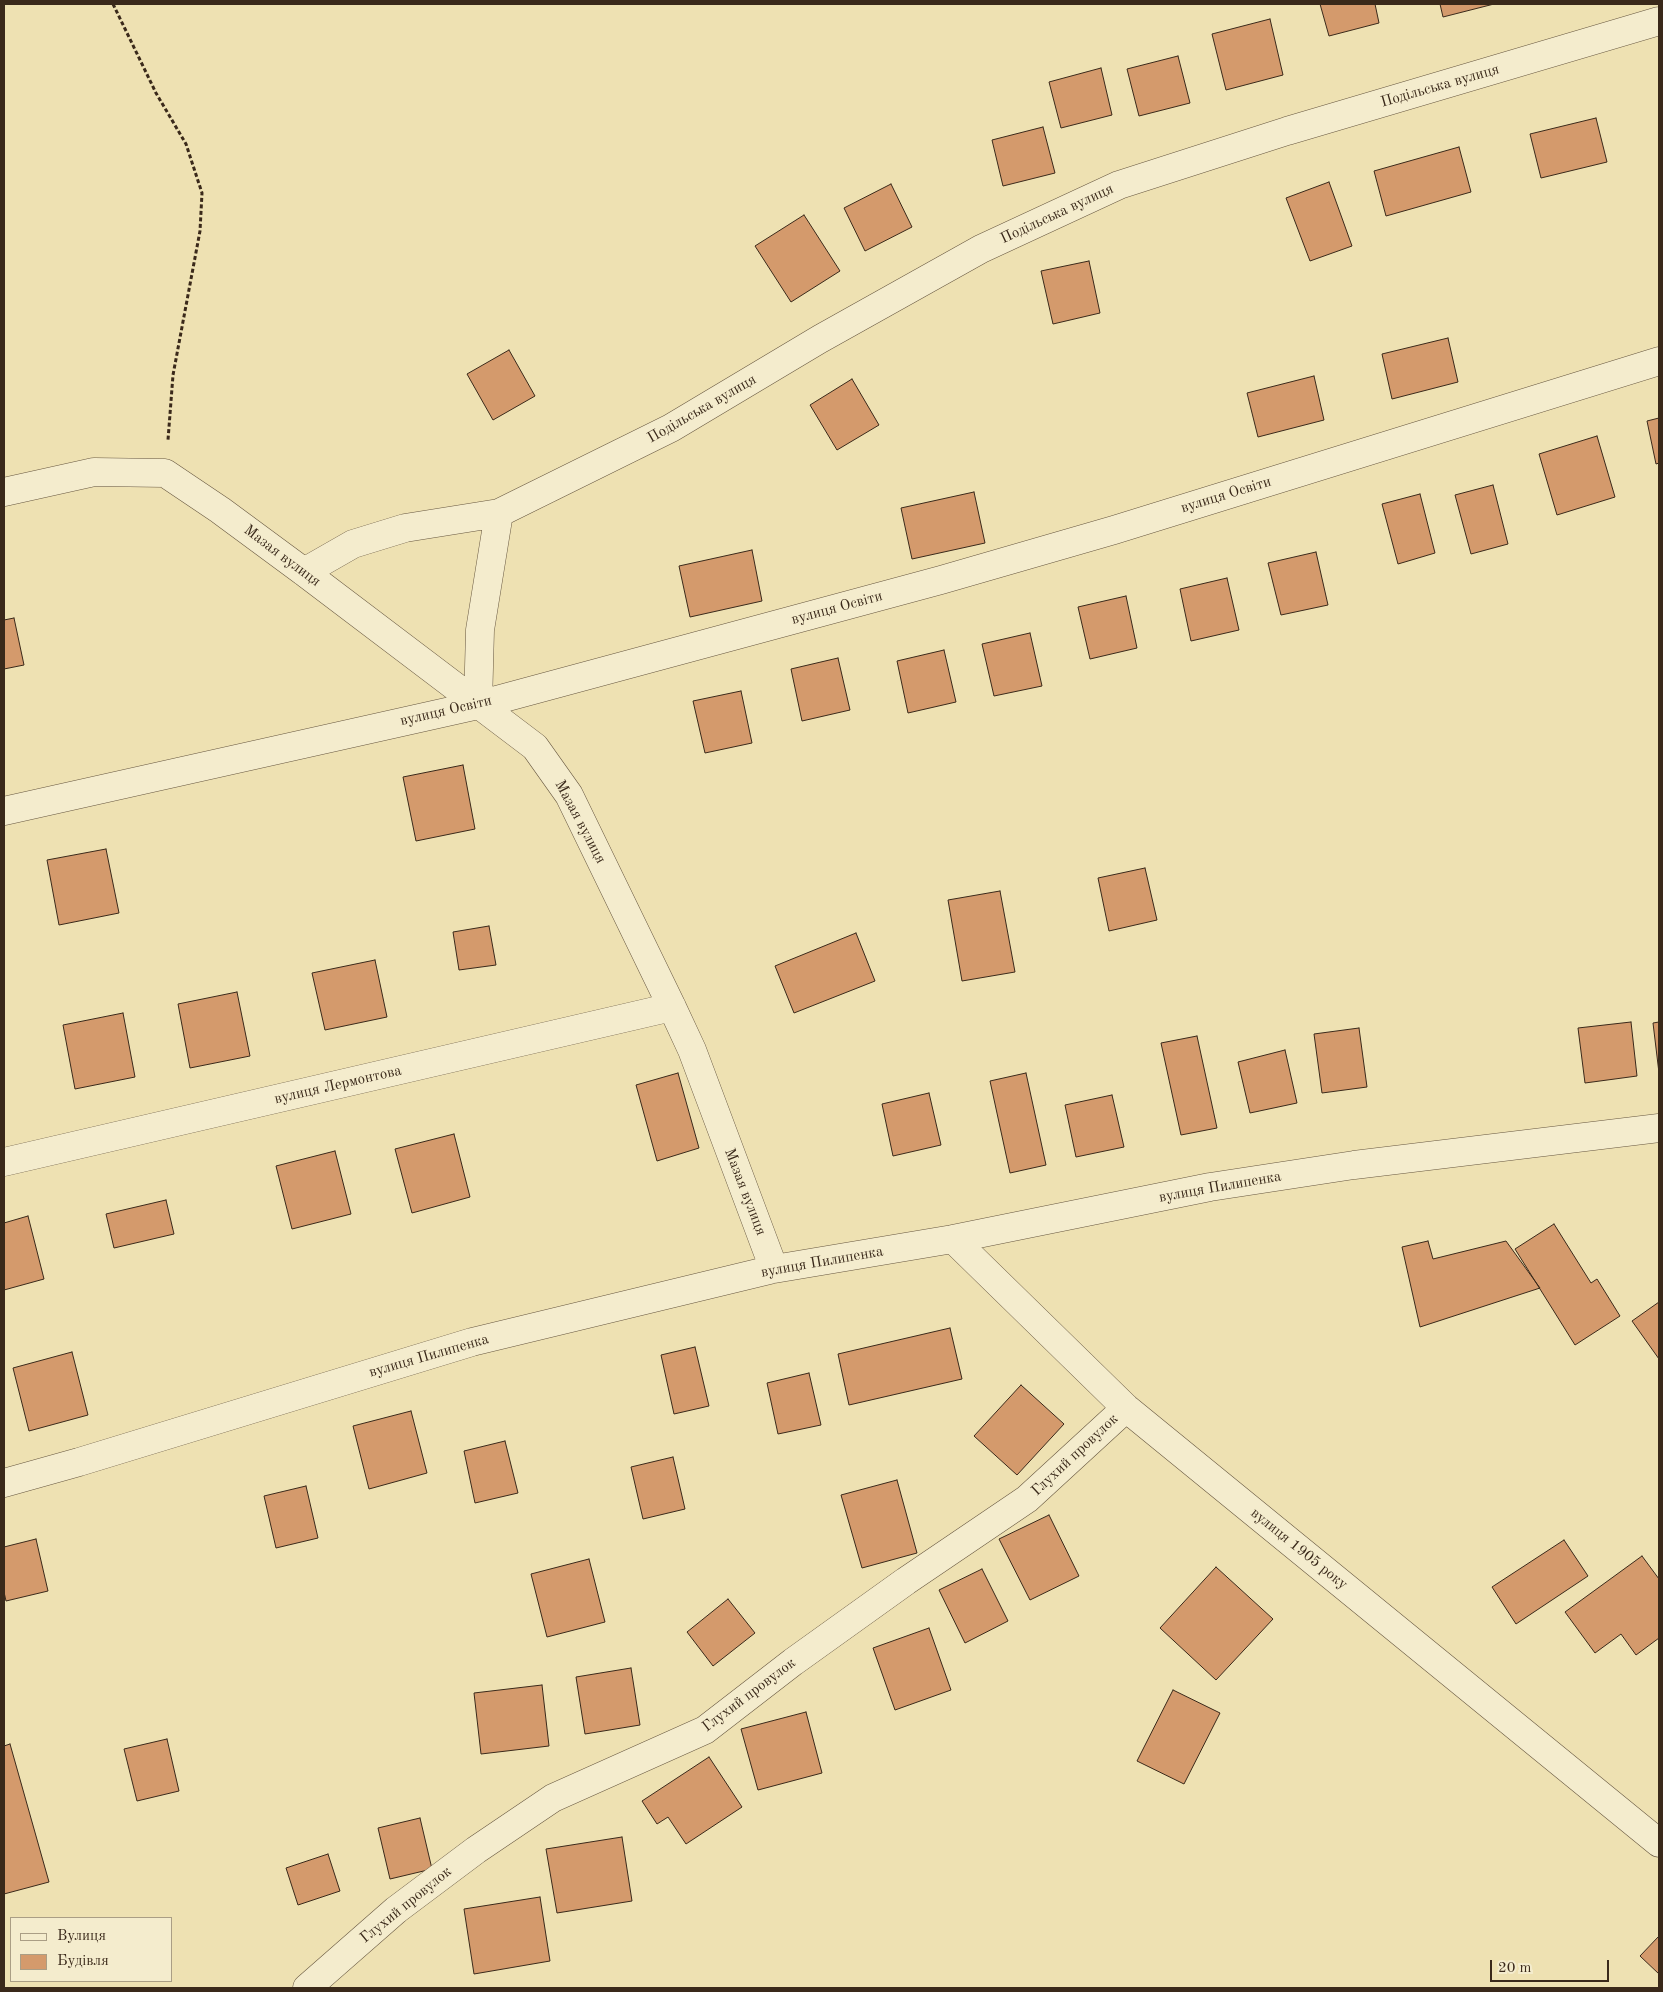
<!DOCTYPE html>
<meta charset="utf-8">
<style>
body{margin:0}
#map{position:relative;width:1663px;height:1992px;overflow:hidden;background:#eee1b2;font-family:"Old Standard TT",serif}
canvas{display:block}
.frame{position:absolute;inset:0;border:5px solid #3a291a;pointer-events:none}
.legend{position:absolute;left:10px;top:1917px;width:162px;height:65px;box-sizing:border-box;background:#f4eccd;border:1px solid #aa9e85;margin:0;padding:6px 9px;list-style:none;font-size:15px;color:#3a291a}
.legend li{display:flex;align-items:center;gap:10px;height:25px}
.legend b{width:25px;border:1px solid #aa9e85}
.scale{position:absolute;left:1490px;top:1960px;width:119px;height:22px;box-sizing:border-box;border:2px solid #3a291a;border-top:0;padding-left:6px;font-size:15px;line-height:18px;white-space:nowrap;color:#3a291a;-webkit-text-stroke:4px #f4eccd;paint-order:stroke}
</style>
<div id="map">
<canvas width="1663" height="1992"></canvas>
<div class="frame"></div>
<ul class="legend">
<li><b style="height:6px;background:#f4eccd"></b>Вулиця</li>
<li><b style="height:14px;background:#d49a6c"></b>Будівля</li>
</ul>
<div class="scale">20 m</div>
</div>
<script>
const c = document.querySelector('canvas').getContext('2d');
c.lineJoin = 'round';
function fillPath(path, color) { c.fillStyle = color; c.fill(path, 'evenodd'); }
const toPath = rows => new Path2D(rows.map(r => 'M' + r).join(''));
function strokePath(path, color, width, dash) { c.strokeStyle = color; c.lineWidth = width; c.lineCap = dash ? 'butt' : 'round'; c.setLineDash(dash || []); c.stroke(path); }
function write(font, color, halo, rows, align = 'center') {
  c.font = font + ' "Old Standard TT",serif'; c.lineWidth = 4; c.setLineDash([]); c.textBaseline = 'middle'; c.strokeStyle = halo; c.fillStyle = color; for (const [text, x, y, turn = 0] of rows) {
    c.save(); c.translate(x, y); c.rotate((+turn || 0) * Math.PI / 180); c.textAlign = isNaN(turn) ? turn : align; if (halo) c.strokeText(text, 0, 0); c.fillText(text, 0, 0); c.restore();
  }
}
const building = toPath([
 [1320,4,1375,4,1379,23,1329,36,1320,4],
 [1440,4,1494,4,1443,17,1440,4],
 [1270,19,1283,75,1226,90,1212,34,1270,19],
 [1178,56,1190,103,1139,116,1127,69,1178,56],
 [1101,68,1112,115,1061,128,1049,82,1101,68],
 [1596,118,1607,162,1541,178,1530,134,1596,118],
 [1043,127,1055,173,1003,186,992,140,1043,127],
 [1459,147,1471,192,1386,216,1374,171,1459,147],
 [1329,182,1352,246,1310,261,1286,198,1329,182],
 [891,184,912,227,865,251,844,208,891,184],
 [804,215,840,271,791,302,755,246,804,215],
 [1089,261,1100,313,1053,324,1041,271,1089,261],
 [1448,338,1458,382,1392,399,1382,354,1448,338],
 [509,350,535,396,493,420,467,374,509,350],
 [1314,376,1324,420,1258,437,1247,393,1314,376],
 [852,379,879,425,837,450,810,405,852,379],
 [1659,418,1659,463,1656,464,1647,421,1659,418],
 [1597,436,1615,497,1557,515,1539,454,1597,436],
 [1493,485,1508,544,1471,554,1455,495,1493,485],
 [974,492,985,543,912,559,901,508,974,492],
 [1420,494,1435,553,1398,564,1382,504,1420,494],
 [752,550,762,601,690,617,679,566,752,550],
 [1316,552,1328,605,1281,615,1268,563,1316,552],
 [1227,578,1239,630,1191,641,1180,589,1227,578],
 [1126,596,1137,648,1090,659,1078,607,1126,596],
 [14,618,24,665,4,669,4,620,14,618],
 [1030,633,1042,686,994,696,982,644,1030,633],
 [944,650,956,702,908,713,897,661,944,650],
 [838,658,850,710,802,721,791,669,838,658],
 [741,691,752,743,705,753,693,701,741,691],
 [463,765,475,829,416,841,403,777,463,765],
 [106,849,119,913,59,925,47,860,106,849],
 [1145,868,1157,920,1109,931,1098,878,1145,868],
 [1000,891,1015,972,962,981,948,900,1000,891],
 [489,926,496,965,459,970,453,932,489,926],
 [856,933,875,981,794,1013,775,966,856,933],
 [375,960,387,1017,325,1030,312,973,375,960],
 [237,992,250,1056,190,1068,178,1004,237,992],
 [123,1013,135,1077,75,1089,63,1025,123,1013],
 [1631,1022,1637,1076,1585,1083,1578,1028,1631,1022],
 [1659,1022,1659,1073,1653,1023,1659,1022],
 [1359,1028,1367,1087,1322,1093,1314,1034,1359,1028],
 [1197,1036,1217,1128,1181,1135,1161,1043,1197,1036],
 [1285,1050,1297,1103,1250,1113,1238,1062,1285,1050],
 [678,1073,699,1148,657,1161,636,1085,678,1073],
 [1026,1073,1046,1165,1010,1173,990,1081,1026,1073],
 [929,1093,941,1145,893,1156,882,1104,929,1093],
 [1112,1095,1124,1147,1076,1157,1065,1105,1112,1095],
 [454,1134,470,1197,412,1213,395,1149,454,1134],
 [335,1151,351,1214,292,1229,276,1166,335,1151],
 [166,1200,174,1234,114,1248,106,1214,166,1200],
 [28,1216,44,1279,4,1290,4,1223,28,1216],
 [1554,1224,1591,1283,1597,1279,1620,1316,1575,1345,1515,1249,1554,1224],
 [1428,1241,1433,1259,1506,1241,1540,1288,1420,1327,1402,1247,1428,1241],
 [1659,1302,1659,1359,1632,1321,1659,1302],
 [950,1328,962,1379,849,1405,838,1354,950,1328],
 [695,1347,709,1406,674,1414,661,1355,695,1347],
 [72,1352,88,1415,29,1431,13,1368,72,1352],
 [809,1373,821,1425,778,1434,767,1383,809,1373],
 [1021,1385,1064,1424,1017,1475,974,1436,1021,1385],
 [411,1411,427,1473,369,1489,353,1426,411,1411],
 [505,1441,518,1493,475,1503,464,1451,505,1441],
 [673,1457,685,1509,643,1519,631,1467,673,1457],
 [897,1480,917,1553,862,1568,841,1495,897,1480],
 [306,1486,318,1538,276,1548,264,1496,306,1486],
 [1049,1515,1079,1576,1030,1600,999,1539,1049,1515],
 [36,1539,48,1591,6,1601,4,1592,4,1547,36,1539],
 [1564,1540,1588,1576,1516,1624,1492,1587,1564,1540],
 [1642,1556,1659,1579,1659,1638,1636,1655,1621,1634,1595,1653,1565,1612,1642,1556],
 [589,1559,605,1622,547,1637,531,1574,589,1559],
 [1216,1567,1273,1619,1216,1680,1160,1628,1216,1567],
 [982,1569,1008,1621,965,1643,939,1590,982,1569],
 [728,1599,755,1633,713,1666,687,1632,728,1599],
 [929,1628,951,1690,895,1710,873,1648,929,1628],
 [631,1668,640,1725,585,1734,576,1677,631,1668],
 [542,1685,549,1746,481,1754,474,1693,542,1685],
 [1173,1690,1220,1713,1184,1784,1137,1761,1173,1690],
 [806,1712,822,1773,758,1790,741,1729,806,1712],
 [167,1739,179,1791,137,1801,124,1749,167,1739],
 [10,1744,49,1882,4,1894,4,1746,10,1744],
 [709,1757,742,1807,686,1844,668,1817,657,1824,642,1801,709,1757],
 [420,1818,432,1869,390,1879,378,1828,420,1818],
 [622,1837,632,1901,557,1913,546,1849,622,1837],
 [328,1854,340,1891,298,1905,286,1868,328,1854],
 [540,1897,550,1961,474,1974,464,1909,540,1897],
 [1659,1936,1659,1974,1640,1956,1659,1936]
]);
fillPath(building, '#d49a6c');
strokePath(building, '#3a291a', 1);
const street = toPath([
 [4,492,94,472,165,473,220,510,304,572,535,747,569,795,672,1007,692,1050,774,1269],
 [304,572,353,544,405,528,499,513,671,428,820,339,981,249,1119,185,1287,131,1659,21],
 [478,705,480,630,499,513],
 [4,811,478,705,941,580,1114,530,1659,361],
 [4,1162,672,1007],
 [953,1239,1126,1408,1659,1843],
 [4,1483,79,1462,472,1342,774,1269,953,1239,1210,1187,1354,1165,1659,1128],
 [307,1988,396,1910,476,1850,553,1798,705,1730,793,1662,906,1581,1027,1499,1126,1408]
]);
strokePath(street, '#675740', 29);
strokePath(toPath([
 [113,4,156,93,186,144,202,193,200,231,173,375,168,440]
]), '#3a291a', 3, [4, 2.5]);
strokePath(street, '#f4eccd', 28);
write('15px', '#3a291a', '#f4eccd', [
 ["Подільська вулиця",1440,86,-16],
 ["Подільська вулиця",1057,214,-25],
 ["Подільська вулиця",702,409,-30],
 ["вулиця Освіти",1226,495,-17],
 ["Мазая вулиця",282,556,37],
 ["вулиця Освіти",837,608,-15],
 ["вулиця Освіти",446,711,-13],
 ["Мазая вулиця",580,822,62],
 ["вулиця Лермонтова",338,1085,-13],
 ["вулиця Пилипенка",1220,1187,-10],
 ["Мазая вулиця",745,1192,69],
 ["вулиця Пилипенка",822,1262,-10],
 ["вулиця Пилипенка",429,1356,-16],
 ["Глухий провулок",1075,1455,-43],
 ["вулиця 1905 року",1299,1549,39],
 ["Глухий провулок",749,1695,-37],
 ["Глухий провулок",406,1905,-39]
]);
</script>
